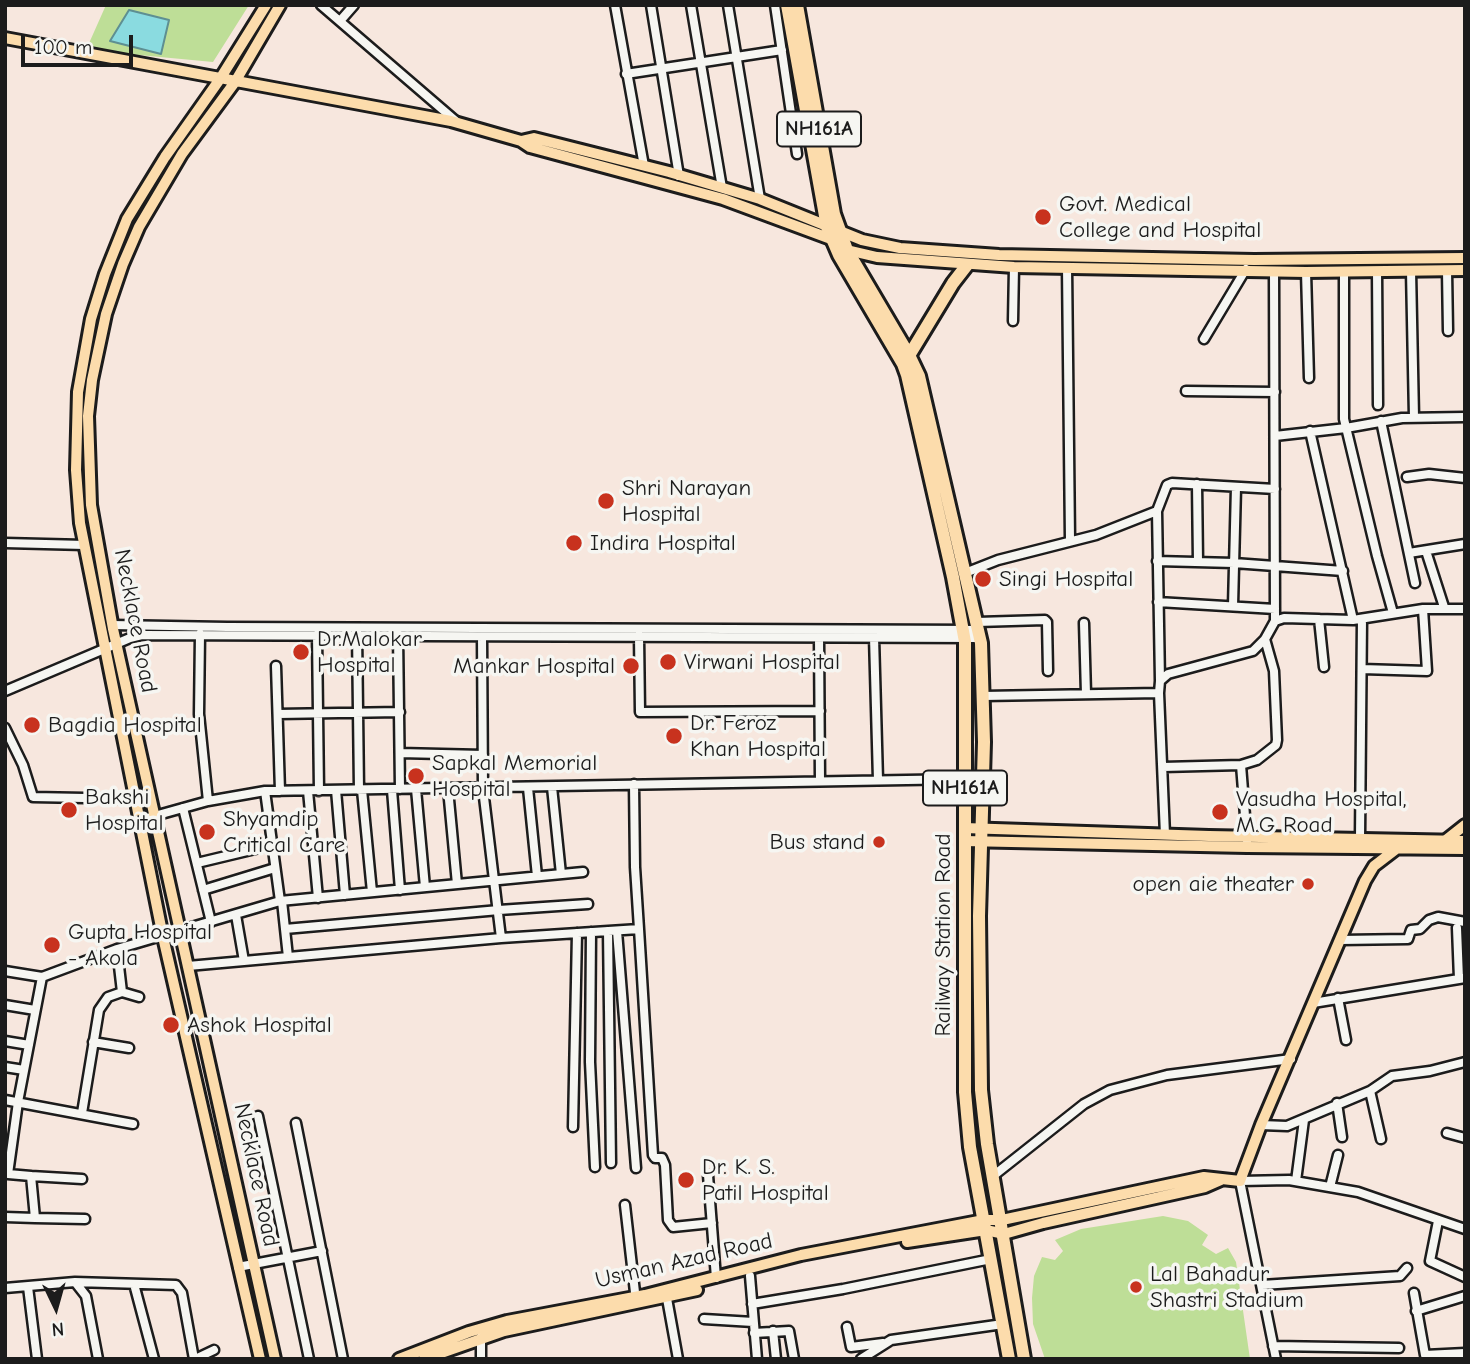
<!DOCTYPE html>
<style>
body{margin:0}
#map{position:relative;width:1470px;height:1364px;overflow:hidden;background:#f7e7de;font-family:"Comic Neue",sans-serif}
canvas{display:block}
.frame{position:absolute;inset:0;border:7px solid #1c1c1c;pointer-events:none}
.north{position:absolute;left:21px;top:1273px;width:70px;height:70px;-webkit-text-stroke:5px #f6f6f2;paint-order:stroke;rotate:175deg;font-size:19px;font-weight:700;line-height:28px;text-align:center;color:#1c1c1c}
.north::after{content:'';display:block;margin:auto;width:24px;height:32px;background:#1c1c1c;clip-path:polygon(50% 0,100% 100%,50% 72%,0 100%)}
.scale{position:absolute;left:21px;top:35px;width:112px;height:32px;box-sizing:border-box;border:4px solid #1c1c1c;border-top:0;padding-left:9px;font-size:21px;line-height:24px;white-space:nowrap;color:#1c1c1c;-webkit-text-stroke:5px #f6f6f2;paint-order:stroke}
</style>
<div id="map">
<canvas width="1470" height="1364"></canvas>
<div class="frame"></div>
<div class="north">N</div>
<div class="scale">100 m</div>
</div>
<script>
const c = document.querySelector('canvas').getContext('2d');
c.lineJoin = 'round';
function fillPath(path, color) { c.fillStyle = color; c.fill(path, 'evenodd'); }
const toPath = rows => new Path2D(rows.map(r => 'M' + r).join(''));
function strokePath(path, color, width, dash) { c.strokeStyle = color; c.lineWidth = width; c.lineCap = dash ? 'butt' : 'round'; c.setLineDash(dash || []); c.stroke(path); }
function write(font, color, halo, rows, align = 'center') {
  c.font = font + ' "Comic Neue",sans-serif'; c.lineWidth = 7; c.setLineDash([]); c.textBaseline = 'middle'; c.strokeStyle = halo; c.fillStyle = color; for (const [text, x, y, turn = 0] of rows) {
    c.save(); c.translate(x, y); c.rotate((+turn || 0) * Math.PI / 180); c.textAlign = isNaN(turn) ? turn : align; if (halo) c.strokeText(text, 0, 0); c.fillText(text, 0, 0); c.restore();
  }
}
fillPath(toPath([
 [106,5,249,5,213,62,86,50],
 [1163,1216,1188,1221,1208,1235,1202,1245,1216,1254,1228,1248,1236,1262,1250,1359,1045,1359,1033,1324,1032,1298,1034,1276,1042,1257,1055,1260,1063,1251,1055,1240,1081,1229]
]), '#bede97');
const water = toPath([
 [129,10,169,20,161,54,110,41,129,10]
]);
fillPath(water, '#8adbe0');
strokePath(water, '#5e8f92', 2);
const minor = toPath([
 [321,5,457,122],
 [615,5,644,166],
 [651,5,679,176],
 [691,5,722,188],
 [728,5,760,199],
 [775,5,797,154],
 [340,21,354,5],
 [626,74,782,50],
 [1067,267,1070,540],
 [1274,271,1275,621],
 [1344,271,1344,419,1377,556,1393,613],
 [1377,271,1378,405],
 [1411,271,1414,417],
 [1447,271,1448,331],
 [1306,272,1309,378],
 [1013,321,1014,267],
 [1204,339,1246,269],
 [1186,391,1275,392],
 [1381,421,1415,583],
 [1310,431,1353,620],
 [1275,436,1346,428,1402,418,1465,417],
 [1407,477,1429,474,1465,478],
 [1197,484,1198,562],
 [5,543,85,545],
 [1426,551,1444,607],
 [1409,553,1465,544],
 [1157,561,1234,563,1343,571],
 [965,573,998,560,1096,535,1157,511],
 [1158,602,1275,609],
 [1233,606,1236,487],
 [1319,619,1324,667],
 [977,622,1045,620,1047,622,1048,671],
 [1084,623,1086,694],
 [112,625,227,627,979,630],
 [357,632,359,790],
 [200,634,199,714,208,801],
 [317,635,319,791],
 [398,635,400,789],
 [639,636,640,712,820,711],
 [819,637,820,781],
 [874,637,878,780],
 [276,666,280,791],
 [1362,669,1427,671,1423,609],
 [1160,681,1157,511,1167,485,1172,483,1275,489],
 [5,691,130,638,142,635,980,638],
 [983,696,1159,693],
 [278,714,400,712],
 [5,728,23,765,33,797,136,799],
 [400,753,483,755],
 [1241,765,1247,841],
 [1163,767,1241,765,1257,760,1276,745,1277,740,1274,671,1265,639],
 [552,787,561,874],
 [528,788,537,876],
 [416,789,425,887],
 [448,789,457,884],
 [336,790,345,895],
 [362,790,372,892],
 [392,790,400,890],
 [265,791,280,901],
 [308,791,318,898],
 [183,808,211,922],
 [140,820,208,801,265,791,965,779],
 [1165,835,1159,693,1160,681,1168,674,1253,651,1265,639,1275,621,1284,618,1353,620,1423,609,1465,609],
 [1360,838,1362,619],
 [197,863,272,845],
 [203,890,275,868],
 [282,901,288,957],
 [236,915,244,961],
 [1457,928,1459,979],
 [285,929,499,910,588,904],
 [639,929,653,1155,655,1158,662,1158,665,1165,668,1220,673,1227,712,1223],
 [608,931,611,1163],
 [617,931,636,1168],
 [591,932,590,1062,595,1167],
 [501,938,639,929,635,867,634,784],
 [1340,940,1408,939,1411,930,1420,929,1429,920,1438,917,1465,922],
 [117,949,122,992],
 [188,966,501,938,483,789,482,636],
 [5,971,42,977,117,949,280,901,583,872],
 [1338,998,1346,1040],
 [1313,1003,1465,978],
 [5,1005,35,1010],
 [5,1041,29,1045],
 [93,1042,129,1048],
 [5,1067,24,1070],
 [1370,1091,1381,1139],
 [5,1100,133,1124],
 [1337,1103,1342,1137],
 [82,1113,99,1010,108,997,122,992,139,997],
 [258,1116,309,1359],
 [296,1123,343,1359],
 [1261,1125,1287,1126,1370,1091,1392,1076,1430,1071,1465,1062],
 [573,1127,577,933],
 [1447,1133,1465,1138],
 [708,1175,716,1278],
 [31,1176,82,1179],
 [993,1176,1084,1104,1110,1090,1167,1075,1291,1059],
 [1296,1181,1304,1120],
 [1330,1187,1338,1155],
 [625,1205,636,1301],
 [5,1217,35,1218,31,1176,8,1174,18,1102,42,977],
 [35,1218,85,1219],
 [1438,1221,1430,1261,1465,1277],
 [238,1267,322,1251],
 [750,1276,757,1359],
 [75,1282,176,1285,182,1293,194,1359],
 [134,1284,154,1359],
 [1262,1285,1400,1276,1407,1268],
 [28,1287,37,1359],
 [5,1288,75,1282,86,1296,98,1359],
 [666,1293,678,1359],
 [1414,1293,1425,1355,1465,1353],
 [752,1304,843,1289,991,1259],
 [1416,1311,1465,1296],
 [704,1319,753,1322],
 [847,1327,851,1347,883,1343],
 [773,1331,776,1359],
 [754,1333,789,1331,794,1359],
 [481,1337,481,1359],
 [1273,1346,1399,1348],
 [195,1359,214,1350],
 [861,1359,891,1340,1003,1324],
 [1276,1359,1240,1181,1289,1180,1358,1192,1465,1229]
]);
const major = toPath([
 [5,38,451,121,521,141,530,147,723,199,831,239,847,250,877,257,1014,267,1306,272,1465,270],
 [521,141,534,138,669,172,760,199,862,240,900,248,999,255,1254,260,1465,258],
 [964,828,1209,836,1465,841],
 [1446,840,1465,825],
 [964,841,1247,847,1465,849],
 [907,1242,986,1230,1004,1234,1043,1223,1205,1187,1221,1180],
 [260,1359,163,937,80,523,76,470,78,392,91,319,105,274,127,219,165,157,220,79,266,5],
 [275,1359,113,629,91,505,88,416,92,380,106,314,123,264,139,227,182,154,235,82,280,5],
 [399,1359,469,1332,507,1321,645,1295,801,1255,984,1220,1002,1220,1204,1177,1240,1181,1261,1125,1365,881,1374,866,1408,840],
 [424,1359,504,1331,697,1290]
]);
const highway = toPath([
 [787,5,827,227,839,255,903,364,907,375,953,577,965,642,965,1092,970,1147,1009,1359],
 [797,5,834,214,847,250,909,355,919,376,981,643,984,742,979,916,981,1090,987,1144,1024,1359],
 [907,359,953,283,967,265]
]);
strokePath(minor, '#1c1c1c', 13);
strokePath(major, '#1c1c1c', 16);
strokePath(highway, '#1c1c1c', 18);
strokePath(minor, '#f6f6f2', 8);
strokePath(major, '#fcdcac', 10);
strokePath(highway, '#fcdcac', 12);
for (const [x, y, r, color] of [
 [1043,217,9,"#c8321e"],
 [606,501,9,"#c8321e"],
 [574,543,9,"#c8321e"],
 [983,579,9,"#c8321e"],
 [301,652,9,"#c8321e"],
 [668,662,9,"#c8321e"],
 [631,666,9,"#c8321e"],
 [32,725,9,"#c8321e"],
 [674,736,9,"#c8321e"],
 [416,776,9,"#c8321e"],
 [69,810,9,"#c8321e"],
 [1220,812,9,"#c8321e"],
 [207,832,9,"#c8321e"],
 [879,842,7,"#c8321e"],
 [1308,884,7,"#c8321e"],
 [52,945,9,"#c8321e"],
 [171,1025,9,"#c8321e"],
 [686,1180,9,"#c8321e"],
 [1136,1287,7,"#c8321e"]
]) { const dot = new Path2D(); dot.arc(x, y, r, 0, 2 * Math.PI); c.fillStyle = color; c.fill(dot); strokePath(dot, '#f6f6f2', 2.5); }
for (const [x, y, w] of [
 [819,129,84],
 [965,788,84]
]) { const box = new Path2D(); box.roundRect(x - w / 2, y - 17.5, w, 35, 5); c.fillStyle = '#f6f6f2'; c.fill(box); strokePath(box, '#1c1c1c', 2); }
write('bold 21px', '#1c1c1c', null, [
 ["NH161A",819,129],
 ["NH161A",965,788]
]);
write('23px', '#1c1c1c', '#f6f6f2', [
 ["Govt. Medical",1059,204],
 ["College and Hospital",1059,230],
 ["Shri Narayan",622,488],
 ["Hospital",622,514],
 ["Indira Hospital",590,543],
 ["Singi Hospital",999,579],
 ["Dr.Malokar",317,639],
 ["Hospital",317,665],
 ["Virwani Hospital",684,662],
 ["Mankar Hospital",615,666,"right"],
 ["Dr. Feroz",690,723],
 ["Khan Hospital",690,749],
 ["Bagdia Hospital",48,725],
 ["Sapkal Memorial",432,763],
 ["Hospital",432,789],
 ["Bakshi",85,797],
 ["Hospital",85,823],
 ["Vasudha Hospital,",1236,799],
 ["M.G Road",1236,825],
 ["Shyamdip",223,819],
 ["Critical Care",223,845],
 ["Bus stand",865,842,"right"],
 ["open aie theater",1294,884,"right"],
 ["Gupta Hospital",68,932],
 ["- Akola",68,958],
 ["Ashok Hospital",187,1025],
 ["Dr. K. S.",702,1167],
 ["Patil Hospital",702,1193],
 ["Lal Bahadur",1150,1274],
 ["Shastri Stadium",1150,1300]
], 'left');
write('23px', '#1c1c1c', '#f6f6f2', [
 ["Necklace Road",135,621,79],
 ["Railway Station Road",943,935,-90],
 ["Necklace Road",256,1175,78],
 ["Usman Azad Road",684,1261,-13]
]);
</script>
